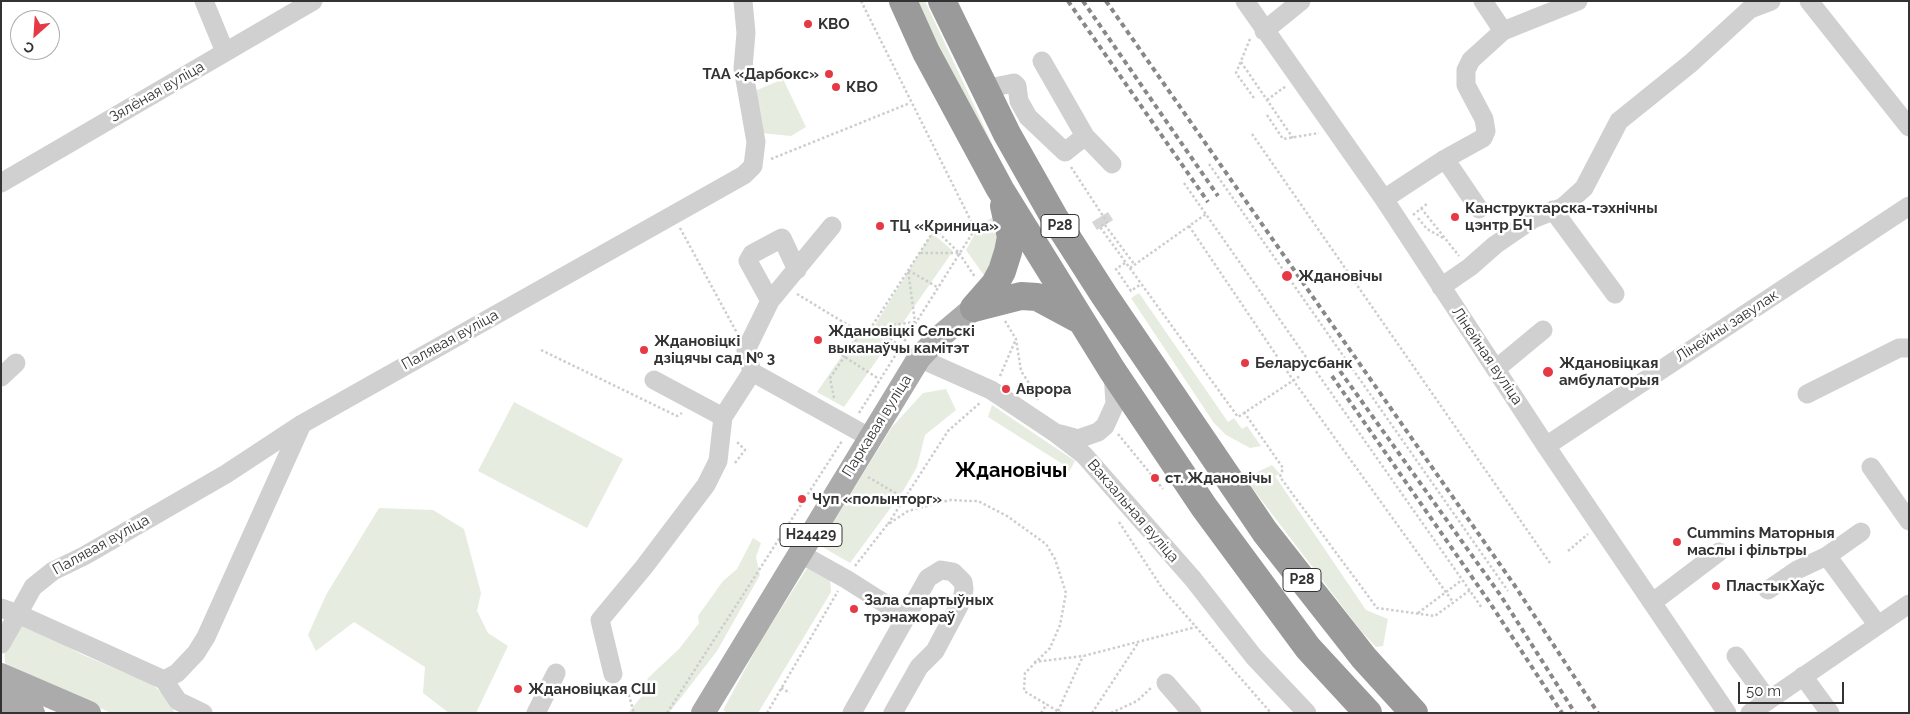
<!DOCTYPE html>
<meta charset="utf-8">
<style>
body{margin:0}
#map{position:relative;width:1910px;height:714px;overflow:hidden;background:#fff;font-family:Raleway,sans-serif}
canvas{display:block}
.frame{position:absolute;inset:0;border:2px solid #333;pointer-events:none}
.north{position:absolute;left:10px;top:10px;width:50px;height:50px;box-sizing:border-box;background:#fff;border:1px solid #adadad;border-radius:50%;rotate:206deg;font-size:14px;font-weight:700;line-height:20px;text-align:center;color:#333}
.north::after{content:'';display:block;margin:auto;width:18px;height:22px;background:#e63946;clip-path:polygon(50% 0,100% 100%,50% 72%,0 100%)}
.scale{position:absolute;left:1738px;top:682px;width:106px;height:22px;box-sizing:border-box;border:2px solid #333;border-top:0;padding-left:6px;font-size:15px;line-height:18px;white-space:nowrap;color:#333;-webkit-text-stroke:4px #fff;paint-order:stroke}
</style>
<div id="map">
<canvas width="1910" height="714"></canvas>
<div class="frame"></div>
<div class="north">С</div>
<div class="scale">50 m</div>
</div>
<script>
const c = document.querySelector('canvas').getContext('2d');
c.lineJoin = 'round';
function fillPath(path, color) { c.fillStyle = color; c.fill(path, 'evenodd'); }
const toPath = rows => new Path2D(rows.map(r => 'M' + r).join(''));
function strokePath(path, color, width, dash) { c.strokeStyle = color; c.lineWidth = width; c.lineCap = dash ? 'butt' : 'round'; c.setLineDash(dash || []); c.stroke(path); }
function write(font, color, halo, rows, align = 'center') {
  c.font = font + ' Raleway,sans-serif'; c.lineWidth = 5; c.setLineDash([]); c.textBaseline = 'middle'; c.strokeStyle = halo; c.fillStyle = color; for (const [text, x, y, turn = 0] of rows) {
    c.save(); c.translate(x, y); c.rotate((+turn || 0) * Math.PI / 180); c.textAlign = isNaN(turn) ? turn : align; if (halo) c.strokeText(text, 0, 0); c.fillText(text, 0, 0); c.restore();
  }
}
fillPath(toPath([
 [914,1,925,1,1017,197,1073,286,1067,290,1016,208],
 [783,79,806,127,791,136,761,133,755,91],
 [993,217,1001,230,988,281,966,250,979,226],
 [932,233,953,251,844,407,817,392,859,331,870,333],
 [1139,293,1228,422,1234,418,1242,429,1247,426,1261,446,1250,448,1226,435,1214,423,1131,298],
 [946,389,956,410,925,435,917,467,903,491,850,563,819,545,892,427,923,393],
 [514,402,623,459,587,528,478,471],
 [992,405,1075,461,1069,472,1061,463,988,417],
 [1272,465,1280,474,1275,476,1366,610,1388,619,1383,646,1376,647,1361,631,1250,485,1249,476],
 [379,508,433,510,464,529,481,593,477,611,488,633,508,646,476,713,449,713,423,693,425,667,354,622,316,651,308,635,326,595],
 [753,538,761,543,756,557,760,575,717,651,669,713,628,713,642,696,648,678,679,649,699,623,698,616,723,581,737,569],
 [807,568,830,576,831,592,758,713,728,713,723,710,760,642],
 [24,623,81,654,153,685,164,695,175,713,111,713,5,663,4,642]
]), '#e6ecdf');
strokePath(toPath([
 [1100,217,1105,225]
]), '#d6d6d6', 19, [19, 9]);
strokePath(toPath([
 [1250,39,1236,73,1254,98],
 [1241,62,1293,138],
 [1267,100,1286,86],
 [1267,115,1283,139,1319,133],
 [1252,134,1550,563],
 [771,159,910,103],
 [1209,164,1508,591],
 [1071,167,1107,222,1100,227,1238,417,1300,376],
 [1184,183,1482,608],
 [1421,208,1459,256],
 [1413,215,1428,203],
 [1418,218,1427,229,1445,239],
 [1105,225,1134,264],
 [1189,226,1293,380,1453,602],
 [680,228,737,333],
 [959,253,975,277],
 [1125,263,1116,269,1131,291,1141,284],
 [1130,268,1206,214],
 [797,294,853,328,868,327],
 [1005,321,1016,339,1021,371,1037,395,1038,402],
 [900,346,872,326,935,229,959,253,919,253],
 [541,350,677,416,682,413],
 [837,352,879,379],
 [1000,376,1016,339],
 [834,398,830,378,863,329,915,322,908,270,937,287],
 [1244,412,1283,468,1280,477,1377,608,1435,616,1470,590],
 [859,413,975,229,861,1],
 [1118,434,1163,489],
 [735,463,745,450,736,441],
 [868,477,904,498],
 [1119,522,1162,588,1271,713],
 [888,524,948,431,981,402],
 [1568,551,1588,534],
 [855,566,887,525,908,511,950,500,969,501,978,501,1007,516,1046,544,1055,559,1066,593,1060,625,1050,648,1025,673,1024,691,1061,713],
 [1418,613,1462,580],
 [1034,662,1083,656,1196,627],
 [626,685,634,713],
 [781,688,790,693],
 [1058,711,1083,656],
 [667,713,842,441],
 [767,713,838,591],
 [1041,713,1047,704],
 [1092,713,1138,643],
 [1111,713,1137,701,1152,687]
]), '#cdcdcd', 2.5, [2.5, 2.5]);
strokePath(toPath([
 [204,1,225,52],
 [1245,1,1384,199,1546,446,1727,713],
 [1483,1,1503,31],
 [1809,1,1909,127],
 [1264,31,1301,1],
 [986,92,999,86,1014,83,1017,86,1019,101,1028,117,1065,152,1085,136,1042,61],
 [1085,136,1112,164],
 [1445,159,1483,138,1486,131,1484,119,1466,85,1466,70,1471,60,1503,31,1578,1],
 [1,183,313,1],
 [1384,199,1445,159,1479,209],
 [1553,210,1615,294],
 [1441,287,1470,267,1495,245,1533,219,1563,207,1584,188,1619,121,1691,63,1750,9,1771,1],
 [770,301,748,261,752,254,782,238,797,270],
 [919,358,991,390,1054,432,1084,455,1193,579,1254,657,1307,713],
 [1496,369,1543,330],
 [752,372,746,350,770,301,832,226],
 [1,377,16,363],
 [654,380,723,417],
 [1807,394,1899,348,1909,348],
 [1060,434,1078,439,1098,432,1105,426,1115,404,1113,373],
 [1546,446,1909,206],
 [1871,467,1909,521],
 [1861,532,1827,556,1877,624],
 [801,554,846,579,906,617],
 [1768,590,1797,570,1827,556],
 [1653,602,1719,552],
 [1,608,18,614,33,587,53,571,84,556,226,474,302,424,744,175,753,166,756,142,743,68,746,33,743,1],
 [1,644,18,614,164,680,178,701,203,713],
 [1736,656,1768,700],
 [613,674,600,620,644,567,706,485,718,461,723,417,752,372,869,437],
 [1803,676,1830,713],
 [164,680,177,673,196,653,206,637,302,424],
 [1166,683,1192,713],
 [536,713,556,673],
 [852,713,928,578,941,570,953,572,963,582,964,589,962,600,935,651,919,667,893,713],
 [1750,713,1909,604]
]), '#d0d0d0', 19);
strokePath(toPath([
 [1,675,89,713],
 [1,699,33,713],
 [703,713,919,358,936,340,974,308]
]), '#ababab', 24);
strokePath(toPath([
 [903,1,926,52,1000,189,1112,370,1204,507,1308,648,1368,713],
 [942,1,1007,134,1054,217,1104,295,1265,532,1364,658,1414,713],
 [974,308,995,284,1002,271,1008,252,1011,237,1004,206],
 [974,308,1021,296,1037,297,1078,319]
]), '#9a9a9a', 28);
strokePath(toPath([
 [1068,1,1208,202],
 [1083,1,1218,196],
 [1106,1,1515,586,1598,713],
 [1340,371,1501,596,1575,713],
 [1332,376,1490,603,1562,713]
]), '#888', 4, [5, 4]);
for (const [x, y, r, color] of [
 [808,24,5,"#e63946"],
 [829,74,5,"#e63946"],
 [836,87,5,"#e63946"],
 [1455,217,5,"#e63946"],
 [880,226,5,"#e63946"],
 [1287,276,6,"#e63946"],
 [818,340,5,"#e63946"],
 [644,350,5,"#e63946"],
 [1245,363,5,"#e63946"],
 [1548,372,6,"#e63946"],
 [1006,389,5,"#e63946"],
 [1155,478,5,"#e63946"],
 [802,499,5,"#e63946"],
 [1677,542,5,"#e63946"],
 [1716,586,5,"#e63946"],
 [854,609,5,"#e63946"],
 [518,689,5,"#e63946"]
]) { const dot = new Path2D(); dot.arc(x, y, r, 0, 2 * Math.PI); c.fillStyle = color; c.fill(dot); strokePath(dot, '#fff', 2); }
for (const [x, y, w] of [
 [1060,226,38],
 [811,535,62],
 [1302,580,38]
]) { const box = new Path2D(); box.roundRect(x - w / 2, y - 11.5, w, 23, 4); c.fillStyle = '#fff'; c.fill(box); strokePath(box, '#333', 1); }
write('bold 14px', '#333', null, [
 ["Р28",1060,226],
 ["Н24429",811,535],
 ["Р28",1302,580]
]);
write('bold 15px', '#333', '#fff', [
 ["KBО",818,24],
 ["ТАА «Дарбокс»",819,74,"right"],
 ["КВО",846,87],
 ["Канструктарска-тэхнічны",1465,208],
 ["цэнтр БЧ",1465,225],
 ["ТЦ «Криница»",890,226],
 ["Ждановічы",1298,276],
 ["Ждановіцкі Сельскі",828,331],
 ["выканаўчы камітэт",828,348],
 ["Ждановіцкі",654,341],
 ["дзіцячы сад № 3",654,358],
 ["Беларусбанк",1255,363],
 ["Ждановіцкая",1559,363],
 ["амбулаторыя",1559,380],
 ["Аврора",1016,389],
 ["ст. Ждановічы",1165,478],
 ["Чуп «полынторг»",812,499],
 ["Cummins Маторныя",1687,533],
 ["маслы і фільтры",1687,550],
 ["ПластыкХаўс",1726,586],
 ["Зала спартыўных",864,600],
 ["трэнажораў",864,617],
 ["Ждановіцкая СШ",528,689]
], 'left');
write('15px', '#333', '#fff', [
 ["Зялёная вуліца",157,92,-30],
 ["Лінейны завулак",1727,326,-33],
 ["Палявая вуліца",450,340,-29],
 ["Лінейная вуліца",1487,356,56],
 ["Паркавая вуліца",877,426,-58],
 ["Вакзальная вуліца",1133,511,49],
 ["Палявая вуліца",101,545,-29]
]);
write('bold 20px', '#000', '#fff', [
 ["Ждановічы",1011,471]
]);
</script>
